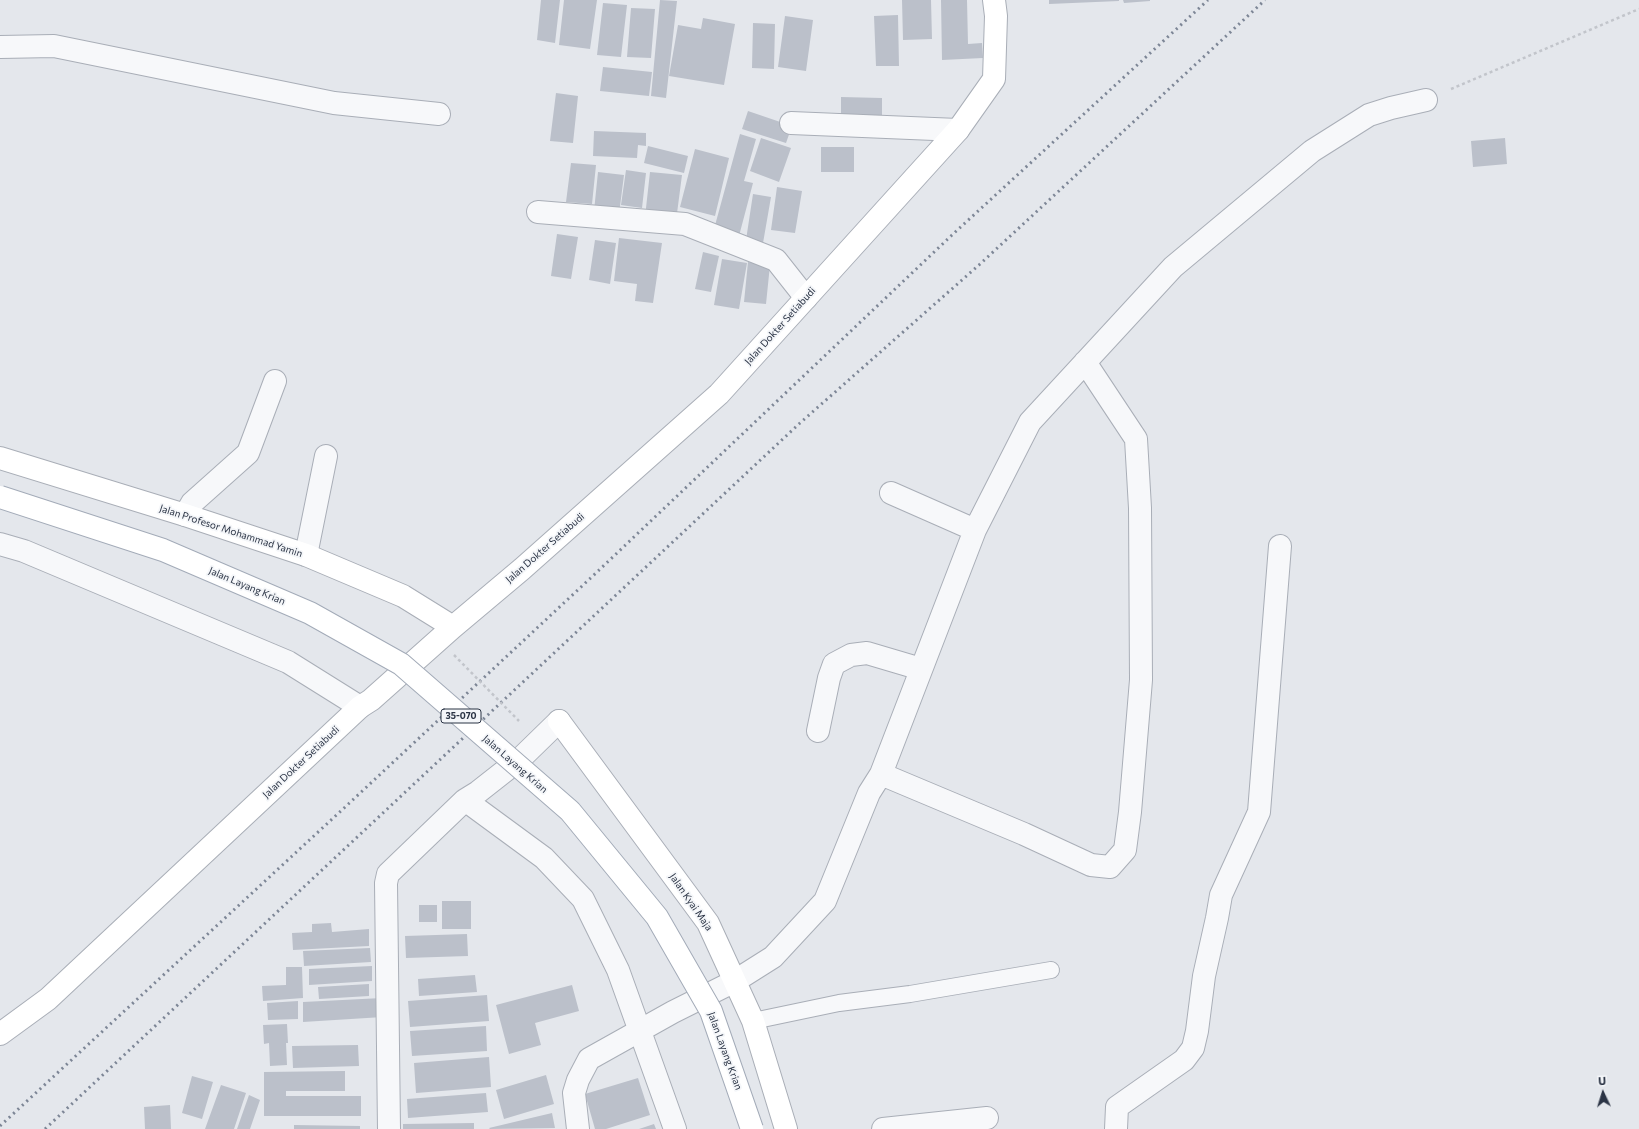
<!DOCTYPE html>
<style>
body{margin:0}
#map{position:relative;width:1639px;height:1129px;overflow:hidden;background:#e4e7ec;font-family:Commissioner,sans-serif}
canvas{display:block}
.north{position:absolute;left:1583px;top:1073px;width:40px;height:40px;-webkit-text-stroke:3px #f4f6f9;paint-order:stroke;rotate:356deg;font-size:11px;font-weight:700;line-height:16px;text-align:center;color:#2b3445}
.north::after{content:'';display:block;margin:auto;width:14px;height:18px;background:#2b3445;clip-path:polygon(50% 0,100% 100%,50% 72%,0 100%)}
</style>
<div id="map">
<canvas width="1639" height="1129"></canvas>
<div class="north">U</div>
</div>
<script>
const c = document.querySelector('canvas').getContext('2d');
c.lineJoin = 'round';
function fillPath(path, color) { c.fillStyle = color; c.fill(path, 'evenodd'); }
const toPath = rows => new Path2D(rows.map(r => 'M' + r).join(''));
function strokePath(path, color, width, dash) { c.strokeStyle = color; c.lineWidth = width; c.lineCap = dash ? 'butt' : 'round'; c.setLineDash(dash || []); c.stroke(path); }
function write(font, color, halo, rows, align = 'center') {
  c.font = font + ' Commissioner,sans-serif'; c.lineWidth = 3.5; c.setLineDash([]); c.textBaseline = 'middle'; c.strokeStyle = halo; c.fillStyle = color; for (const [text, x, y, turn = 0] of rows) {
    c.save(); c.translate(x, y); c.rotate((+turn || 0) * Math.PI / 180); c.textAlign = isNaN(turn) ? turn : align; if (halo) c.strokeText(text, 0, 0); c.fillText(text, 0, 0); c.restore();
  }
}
fillPath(toPath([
 [541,0,560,0,555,43,537,40],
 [564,0,597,0,590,49,559,45],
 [660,0,677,1,666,98,651,96],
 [902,0,931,0,932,39,903,40],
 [941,0,967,0,968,44,982,43,983,58,942,60],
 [1049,0,1119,0,1119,1,1049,4],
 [1123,0,1150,0,1150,1,1124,3],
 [603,3,627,5,621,57,597,55],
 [631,8,655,9,651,58,627,57],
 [898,15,899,66,876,66,874,16],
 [785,16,813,20,806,71,778,67],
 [703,18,735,24,724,85,669,76,678,25,701,29],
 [753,23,775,24,774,69,752,68],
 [603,67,652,72,649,96,600,91],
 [556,93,578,96,573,143,550,141],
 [841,97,882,98,882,124,841,124],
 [748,111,792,126,786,143,742,129],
 [594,131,646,133,646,146,638,145,637,158,593,156],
 [740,134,756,139,744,181,753,183,739,236,714,229],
 [761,138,791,148,779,182,750,171],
 [1505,138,1507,164,1473,167,1471,141],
 [648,146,688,156,684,173,644,163],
 [821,147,854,147,854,172,821,172],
 [695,149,729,158,715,216,680,207],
 [571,163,596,165,592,204,566,202],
 [626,170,646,173,642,208,621,205],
 [598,172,624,175,619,214,594,211],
 [650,172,682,175,676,221,645,217],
 [777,187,802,191,795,233,771,230],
 [753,194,771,197,763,243,746,240],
 [557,234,578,237,571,279,551,276],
 [619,238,662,243,653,303,635,301,637,284,614,281],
 [595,240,616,243,610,284,589,280],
 [703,252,719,256,711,292,695,289],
 [722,259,747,263,739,309,714,305],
 [748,262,770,265,766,304,744,302],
 [442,901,471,901,471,929,442,929],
 [419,905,437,905,437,922,419,922],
 [331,923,332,932,369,929,369,946,293,950,292,933,312,932,312,924],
 [467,934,468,956,406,958,405,936],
 [370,948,371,962,304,966,303,951],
 [372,966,372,981,309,985,309,969],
 [286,967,302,967,303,998,263,1001,262,986,286,985],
 [475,975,477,992,419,996,418,979],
 [369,984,369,996,319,999,318,987],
 [572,985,579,1011,535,1023,541,1045,509,1054,496,1005],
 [487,995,489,1021,410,1027,408,1001],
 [382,998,383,1017,303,1022,303,1002],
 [298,1001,298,1019,268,1020,267,1003],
 [287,1024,288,1043,286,1043,287,1065,270,1066,269,1043,264,1044,263,1025],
 [486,1026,487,1051,412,1056,410,1031],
 [358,1045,359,1066,293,1068,292,1046],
 [489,1057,491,1087,416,1093,414,1063],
 [345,1071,345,1091,286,1091,286,1096,361,1096,361,1116,264,1116,264,1072],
 [546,1075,554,1104,504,1119,496,1090],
 [192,1076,213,1082,202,1119,182,1113],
 [638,1078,650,1115,606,1129,595,1129,585,1094],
 [221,1085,246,1093,234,1129,205,1129],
 [486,1093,488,1112,408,1118,407,1099],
 [249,1095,260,1100,250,1129,237,1129],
 [170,1105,171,1129,145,1129,144,1107],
 [552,1113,555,1128,490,1129,489,1128],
 [474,1123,474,1129,403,1129,403,1124],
 [654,1124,656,1129,639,1129],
 [294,1125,360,1126,360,1129,294,1129]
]), '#bbc0ca');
const lane = toPath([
 [753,1021,839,1003,910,994,1051,970]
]);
const street = toPath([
 [0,47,54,46,334,103,439,114],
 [791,123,958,130],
 [538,212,685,224,776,260,806,298],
 [891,493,975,530],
 [185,515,192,503,248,453,275,381],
 [0,544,24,551,288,662,360,707],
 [306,555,326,456],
 [818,731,829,678,834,664,851,655,867,653,921,669],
 [881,774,1024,834,1091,865,1110,867,1125,850,1130,812,1141,680,1140,508,1136,439,1085,362],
 [465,800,544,858,583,899,618,970,675,1129],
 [389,1129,386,883,388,874,465,800,478,792,520,759,559,721],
 [578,1129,574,1093,578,1080,589,1059,673,1012,735,981,773,957,825,901,869,793,881,774,975,530,1030,422,1173,267,1312,151,1369,115,1391,108,1426,100],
 [883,1129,987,1118],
 [1116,1129,1117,1107,1184,1060,1193,1048,1197,1031,1204,976,1217,918,1221,895,1259,812,1280,546]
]);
const secondary = toPath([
 [0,458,185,515,306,555,403,596,453,627],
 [559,721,708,923,753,1021,786,1129],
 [0,1034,48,999,360,707,371,700,453,627,522,569,719,394,958,130,994,79,996,16,994,0]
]);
strokePath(lane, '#a9aeb7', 18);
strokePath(street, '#a9aeb7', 24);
strokePath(secondary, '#a9aeb7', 24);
strokePath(toPath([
 [1451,89,1639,9]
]), '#c2c5cb', 2.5, [3, 3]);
strokePath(lane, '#f7f8fa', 16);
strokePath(street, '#f7f8fa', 22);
strokePath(secondary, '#fff', 22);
strokePath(toPath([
 [0,1126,343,809,596,573,952,235,1208,0],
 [45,1129,800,423,979,265,1265,0]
]), '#7d8696', 3, [2, 4]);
const primaryBridge = toPath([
 [0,497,163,550,310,613,401,664,570,811,657,917,711,1011,752,1129]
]);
strokePath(primaryBridge, '#a3abb8', 24, []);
strokePath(toPath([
 [454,655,519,721]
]), '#c2c5cb', 2.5, [3, 3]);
strokePath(primaryBridge, '#fff', 22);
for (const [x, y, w] of [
 [461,716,40]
]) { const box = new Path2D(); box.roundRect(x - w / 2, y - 7, w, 14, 3); c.fillStyle = '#f4f6f9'; c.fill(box); strokePath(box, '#2b3445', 1); }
write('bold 9px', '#2b3445', null, [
 ["35-070",461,716]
]);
write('10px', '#2b3445', '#f4f6f9', [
 ["Jalan Dokter Setiabudi",780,326,-48],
 ["Jalan Profesor Mohammad Yamin",231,531,18],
 ["Jalan Dokter Setiabudi",545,548,-41],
 ["Jalan Layang Krian",247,586,23],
 ["Jalan Dokter Setiabudi",301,762,-43],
 ["Jalan Layang Krian",515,764,41],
 ["Jalan Kyai Maja",691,902,55],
 ["Jalan Layang Krian",725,1051,70]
]);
</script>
